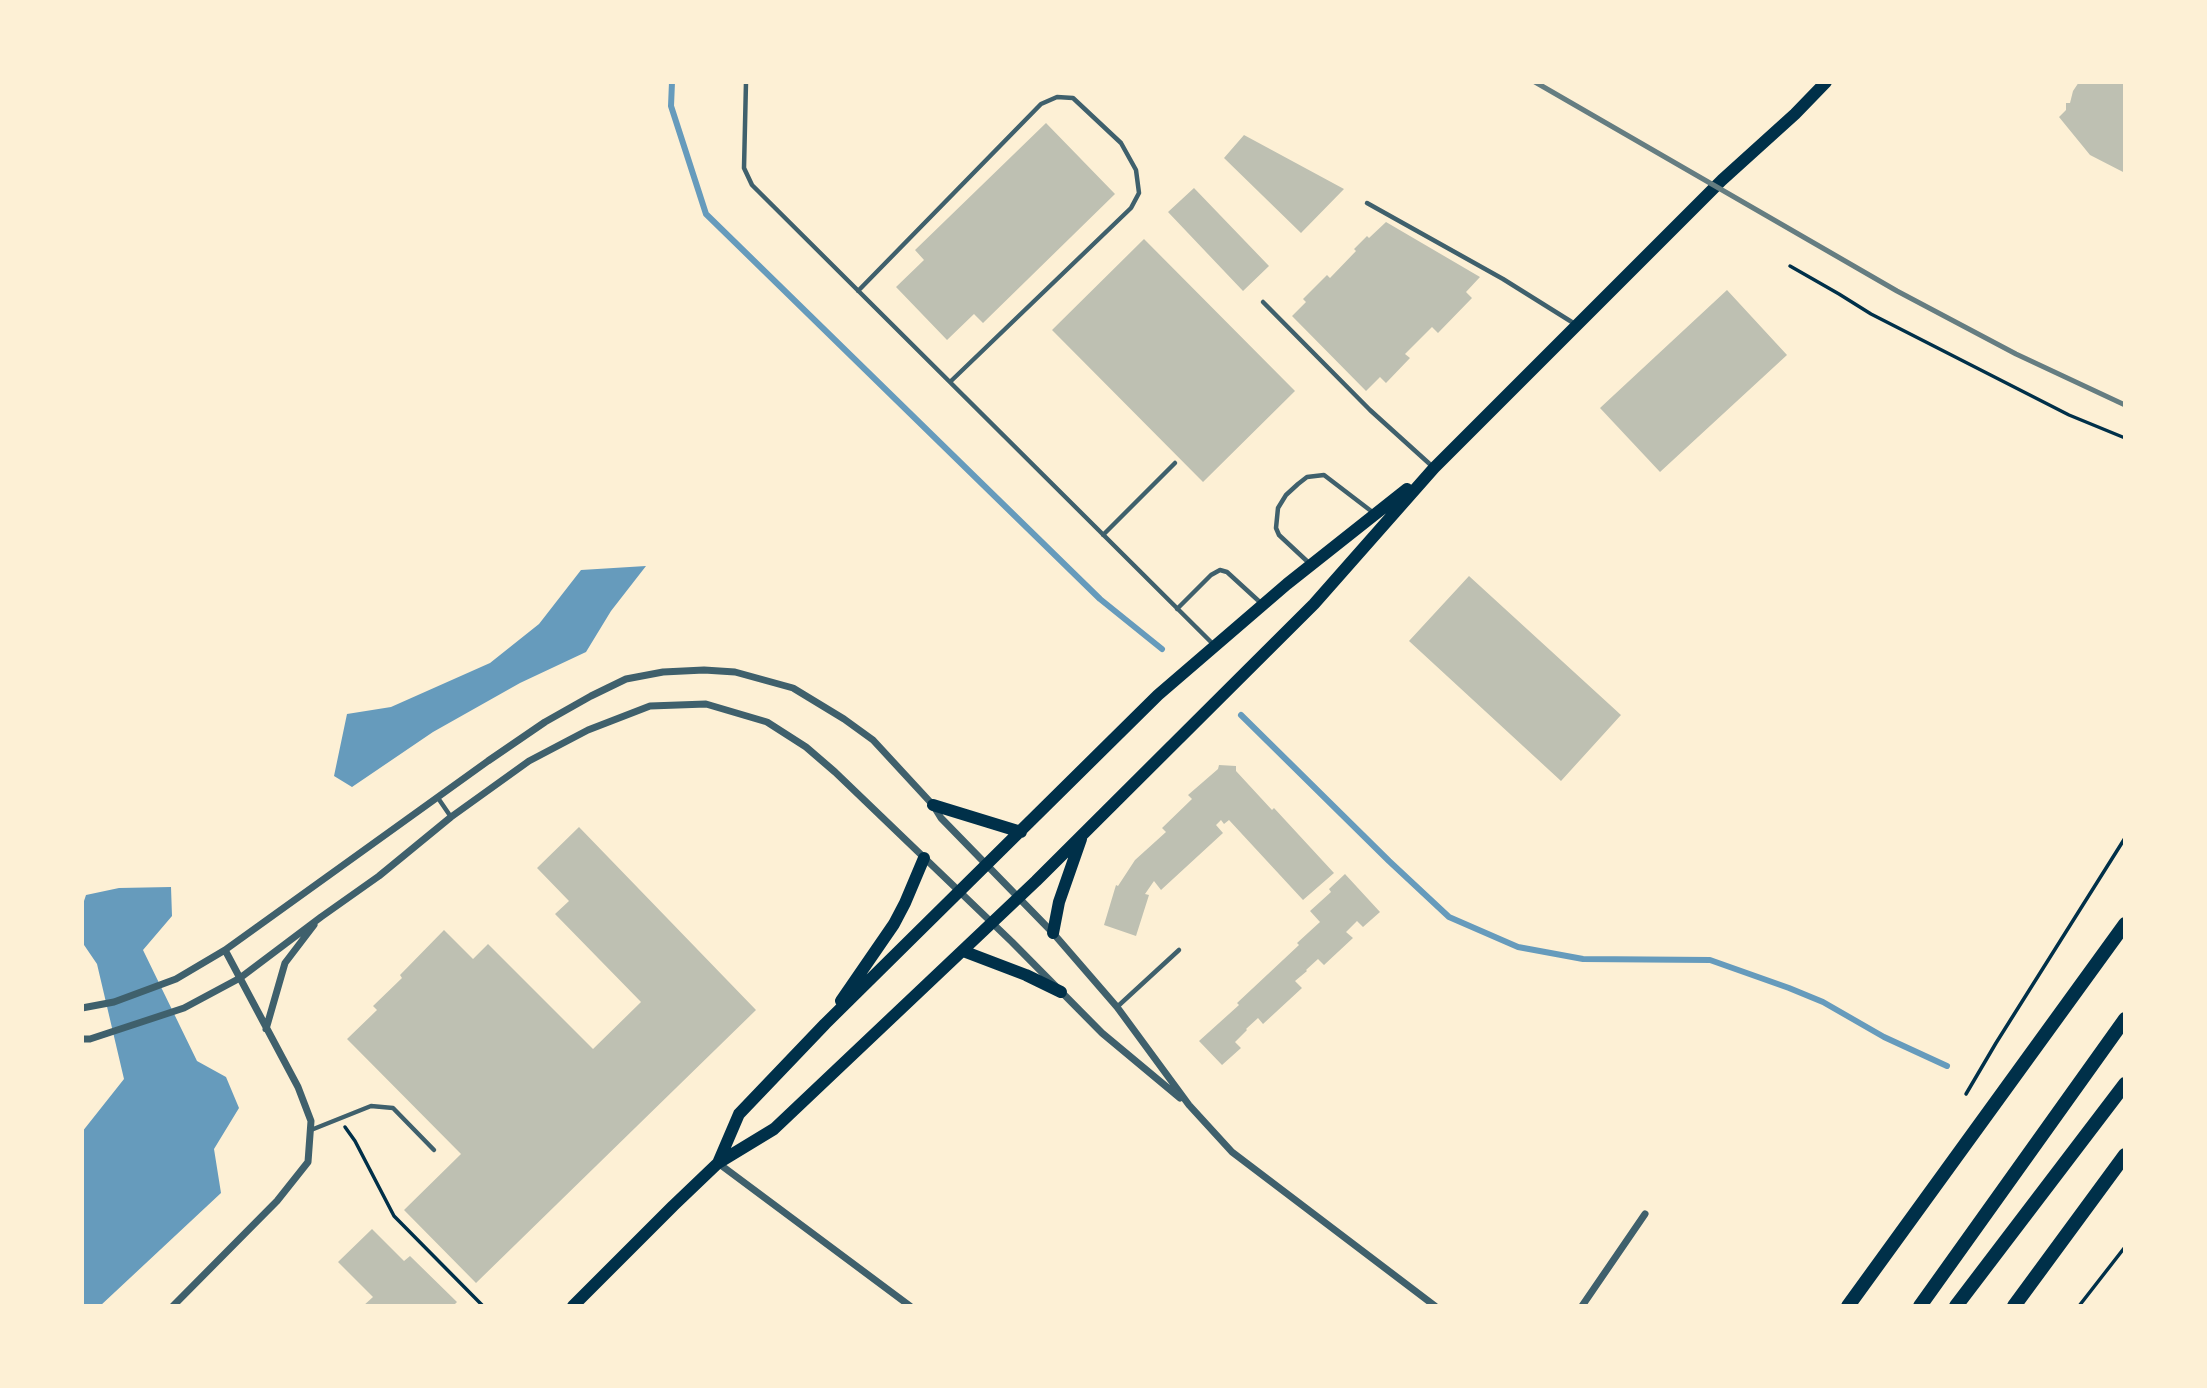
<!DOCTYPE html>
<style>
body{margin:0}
#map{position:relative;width:2207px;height:1388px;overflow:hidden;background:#fdf0d5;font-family:Raleway,sans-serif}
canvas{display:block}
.frame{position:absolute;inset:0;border:84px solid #fdf0d5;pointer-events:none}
</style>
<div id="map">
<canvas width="2207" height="1388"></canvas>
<div class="frame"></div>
</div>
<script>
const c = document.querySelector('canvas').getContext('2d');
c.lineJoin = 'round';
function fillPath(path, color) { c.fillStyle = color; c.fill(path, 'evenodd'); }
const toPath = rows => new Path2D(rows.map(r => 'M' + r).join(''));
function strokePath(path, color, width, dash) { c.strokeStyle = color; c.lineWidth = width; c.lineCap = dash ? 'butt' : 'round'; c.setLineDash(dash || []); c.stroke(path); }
fillPath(toPath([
 [646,566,611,611,586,652,520,683,433,732,352,787,334,776,347,714,391,707,490,663,539,624,581,570],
 [171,887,172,916,143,950,197,1061,226,1077,239,1108,214,1149,221,1193,100,1306,82,1306,82,1132,124,1079,97,964,82,942,82,907,86,895,119,888]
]), '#669bbc');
strokePath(toPath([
 [672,82,671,106,706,214,1100,599,1162,649],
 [1241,715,1389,861,1449,917,1518,947,1583,959,1710,960,1789,988,1823,1002,1884,1037,1947,1066]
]), '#669bbc', 6);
fillPath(toPath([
 [2079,82,2125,82,2125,173,2090,155,2059,117,2066,110,2066,103,2070,103,2073,91],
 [1046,123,1115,194,983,323,974,314,947,340,896,287,924,260,915,250],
 [1244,135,1344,189,1301,233,1224,158],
 [1194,188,1269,266,1243,291,1168,212],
 [1386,222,1480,277,1466,292,1472,298,1438,333,1432,327,1405,354,1410,358,1386,383,1380,377,1366,391,1292,316,1306,302,1303,299,1327,275,1330,278,1356,251,1354,249,1367,236,1369,238],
 [1144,239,1295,391,1203,482,1052,330],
 [1727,290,1787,355,1660,472,1600,408],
 [1469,576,1621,715,1561,781,1409,641],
 [1219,765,1236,766,1236,771,1272,810,1274,808,1334,873,1303,900,1229,820,1224,824,1221,820,1216,825,1223,833,1161,890,1154,881,1145,894,1149,895,1136,936,1104,925,1116,885,1118,886,1135,860,1166,832,1162,828,1192,799,1188,795,1218,769],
 [579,827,756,1010,476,1283,404,1210,461,1154,347,1039,377,1010,373,1006,402,978,400,975,444,930,473,959,488,944,593,1049,641,1002,555,914,569,901,537,868],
 [1345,874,1380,912,1363,927,1357,921,1346,932,1353,938,1324,965,1318,959,1306,970,1307,971,1295,981,1302,988,1263,1024,1258,1018,1246,1029,1247,1030,1235,1042,1241,1048,1222,1065,1199,1041,1239,1005,1237,1003,1299,945,1297,943,1320,922,1310,911,1331,892,1329,889],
 [372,1229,404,1261,410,1256,457,1302,453,1306,363,1306,373,1297,338,1262]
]), '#bec0b2');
strokePath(toPath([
 [1790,266,1839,294,1871,314,2069,415,2125,438],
 [1966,1094,1996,1043,2125,838],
 [345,1127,355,1141,394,1216,483,1306],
 [2079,1306,2125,1247]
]), '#003049', 3.5);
strokePath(toPath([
 [746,82,744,168,752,185,1214,645],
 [1367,203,1503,279,1575,324],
 [858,291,1041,104,1057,97,1073,98,1121,143,1136,170,1139,193,1131,208,950,382],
 [1263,302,1370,410,1433,467],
 [1103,535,1175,463],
 [1309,563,1279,535,1276,528,1278,508,1286,495,1298,484,1307,477,1324,475,1375,514],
 [1177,609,1211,575,1220,570,1227,572,1262,604],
 [438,798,451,817],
 [1117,1007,1179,950],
 [311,1130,371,1106,393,1108,434,1150]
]), '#3f606c', 4.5);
strokePath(toPath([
 [82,1008,114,1002,176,979,225,950,488,761,545,722,591,696,626,679,663,672,704,670,735,672,793,688,844,719,873,740,933,805,941,818,1053,933,1117,1007,1189,1105,1232,1152,1435,1306],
 [266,1029,285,963,314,925],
 [82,1039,90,1039,184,1008,240,978,321,917,379,876,451,817,529,761,588,730,650,706,706,704,767,722,806,747,835,772,1012,942,1102,1033,1180,1098],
 [718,1163,910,1306],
 [173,1306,277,1201,308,1162,311,1121,298,1087,225,950],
 [1582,1306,1645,1214]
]), '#3f606c', 7);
strokePath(toPath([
 [933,805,1021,832],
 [1053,933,1059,902,1081,839],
 [963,951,1026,975,1061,992],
 [841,1001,894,924,905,903,924,858],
 [718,1163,739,1114,825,1024,1158,695,1287,584,1407,489],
 [573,1306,673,1206,718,1163,774,1129,1036,881,1314,604,1434,468,1722,180,1795,114,1826,82]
]), '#003049', 12);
strokePath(toPath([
 [1848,1306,2125,924],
 [1920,1306,2125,1019],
 [1956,1306,2125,1084],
 [2014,1306,2125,1155]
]), '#003049', 14);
strokePath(toPath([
 [1535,82,1897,291,2016,354,2125,405]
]), '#657d81', 5);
</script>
